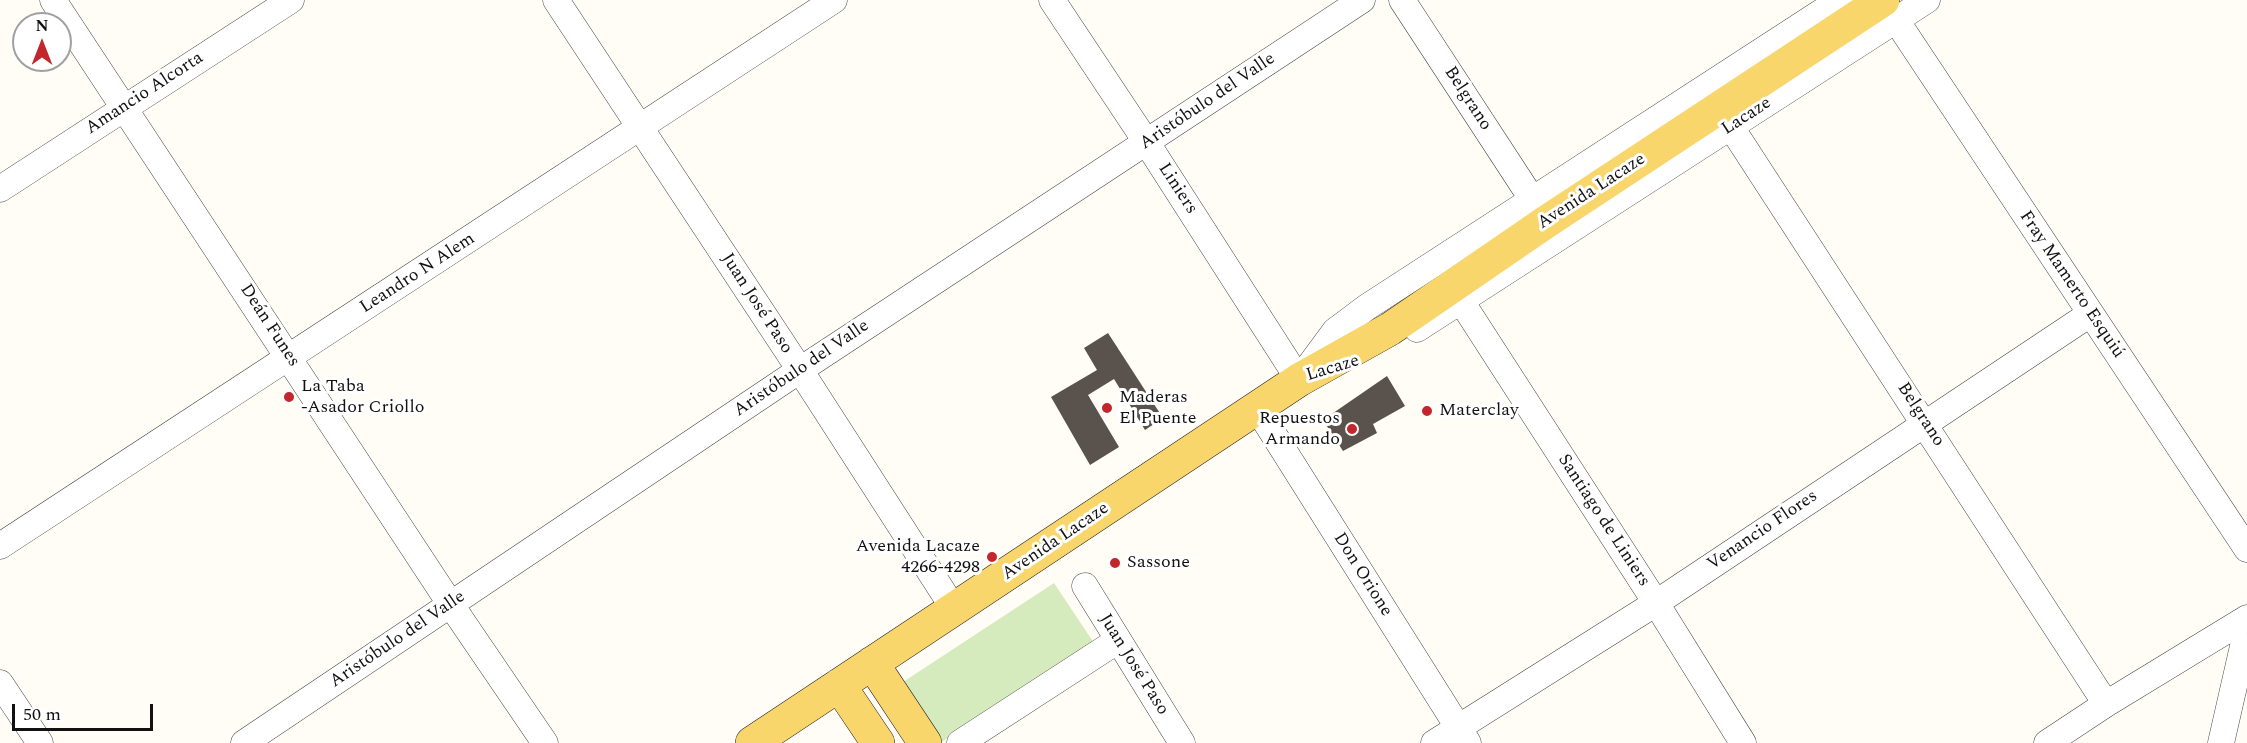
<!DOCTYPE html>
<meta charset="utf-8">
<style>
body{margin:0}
#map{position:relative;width:2247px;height:743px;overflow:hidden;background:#fffdf5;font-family:Spectral,serif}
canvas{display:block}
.north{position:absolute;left:12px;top:12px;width:60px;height:60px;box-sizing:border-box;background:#fff;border:2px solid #a0a0a0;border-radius:50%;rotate:0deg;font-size:16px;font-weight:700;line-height:24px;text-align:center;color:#111}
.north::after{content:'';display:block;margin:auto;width:21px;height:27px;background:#c4262e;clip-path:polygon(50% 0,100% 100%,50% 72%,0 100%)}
.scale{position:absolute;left:12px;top:704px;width:141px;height:27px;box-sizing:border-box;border:3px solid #111;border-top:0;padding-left:8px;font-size:18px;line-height:21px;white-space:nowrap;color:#111;-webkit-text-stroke:4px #fff;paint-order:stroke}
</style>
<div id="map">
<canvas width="2247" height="743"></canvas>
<div class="north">N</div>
<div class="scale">50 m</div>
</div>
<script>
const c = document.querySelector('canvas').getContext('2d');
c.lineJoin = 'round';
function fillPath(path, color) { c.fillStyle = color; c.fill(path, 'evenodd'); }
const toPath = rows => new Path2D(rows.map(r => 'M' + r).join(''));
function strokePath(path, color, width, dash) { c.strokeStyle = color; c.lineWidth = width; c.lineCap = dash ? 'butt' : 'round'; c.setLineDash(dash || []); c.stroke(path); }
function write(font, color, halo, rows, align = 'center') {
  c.font = font + ' Spectral,serif'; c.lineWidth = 6; c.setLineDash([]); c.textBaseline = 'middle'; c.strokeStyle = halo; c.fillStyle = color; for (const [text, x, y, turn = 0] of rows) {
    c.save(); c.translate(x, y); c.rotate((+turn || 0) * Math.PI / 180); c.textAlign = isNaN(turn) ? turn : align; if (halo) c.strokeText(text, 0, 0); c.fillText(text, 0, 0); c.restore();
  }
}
fillPath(toPath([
 [1054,583,1094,643,940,743,900,684]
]), '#d5ebbd');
fillPath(toPath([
 [1108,333,1163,418,1145,430,1114,379,1088,395,1119,447,1090,465,1051,397,1097,370,1084,348],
 [1387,376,1405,406,1373,424,1377,433,1343,451,1323,420]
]), '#5a524d');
const minor = toPath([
 [53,0,451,605,545,743],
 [556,0,800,370,954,609],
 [1052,0,1147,143,1299,380],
 [1402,0,1532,199],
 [1896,20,2247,549],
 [1731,127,2106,704],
 [0,189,291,0],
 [1461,301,1656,603,1743,743],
 [1417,329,1927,0],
 [1301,377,1335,331,1367,307,1840,0],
 [1257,408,1468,743],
 [0,546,834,0],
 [1085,586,1182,743],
 [0,683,40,743],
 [244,743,800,370,1362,0],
 [960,743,1117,641],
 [1434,743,1656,603,2090,314],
 [2047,743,2106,704,2247,618],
 [2221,743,2247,629]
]);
const major = toPath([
 [872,663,925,743],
 [839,685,878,743],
 [752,743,1299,380,1390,329,1546,222,1883,0]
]);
strokePath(minor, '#444', 27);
strokePath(major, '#222', 34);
strokePath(minor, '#fff', 26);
strokePath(major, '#f9d66b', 33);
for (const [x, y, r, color] of [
 [289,397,6,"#c4262e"],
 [1107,408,6,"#c4262e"],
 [1427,411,6,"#c4262e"],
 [1352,429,6,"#c4262e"],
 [992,557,6,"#c4262e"],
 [1115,563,6,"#c4262e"]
]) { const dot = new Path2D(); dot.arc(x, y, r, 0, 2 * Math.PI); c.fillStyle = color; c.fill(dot); strokePath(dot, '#fff', 2); }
write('18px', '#111', '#fff', [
 ["Amancio Alcorta",145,94,-33],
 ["Belgrano",1467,99,57],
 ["Aristóbulo del Valle",1208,102,-34],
 ["Lacaze",1747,117,-33],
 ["Liniers",1177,189,57],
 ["Avenida Lacaze",1592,192,-33],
 ["Leandro N Alem",418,274,-33],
 ["Fray Mamerto Esquiú",2071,285,56],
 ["Juan José Paso",756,304,57],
 ["Deán Funes",269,326,57],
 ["Aristóbulo del Valle",802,369,-34],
 ["Lacaze",1333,369,-17],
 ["Belgrano",1920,415,57],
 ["Santiago de Liniers",1603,521,57],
 ["Venancio Flores",1763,531,-34],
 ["Avenida Lacaze",1056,542,-34],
 ["Don Orione",1362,575,58],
 ["Aristóbulo del Valle",398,640,-34],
 ["Juan José Paso",1133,665,58]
]);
write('18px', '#111', '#fff', [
 ["La Taba",301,387],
 ["-Asador Criollo",301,408],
 ["Maderas",1119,398],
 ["El Puente",1119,419],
 ["Materclay",1439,411],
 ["Repuestos",1340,419,"right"],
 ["Armando",1340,440,"right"],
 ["Avenida Lacaze",980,547,"right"],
 ["4266-4298",980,568,"right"],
 ["Sassone",1127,563]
], 'left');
</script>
